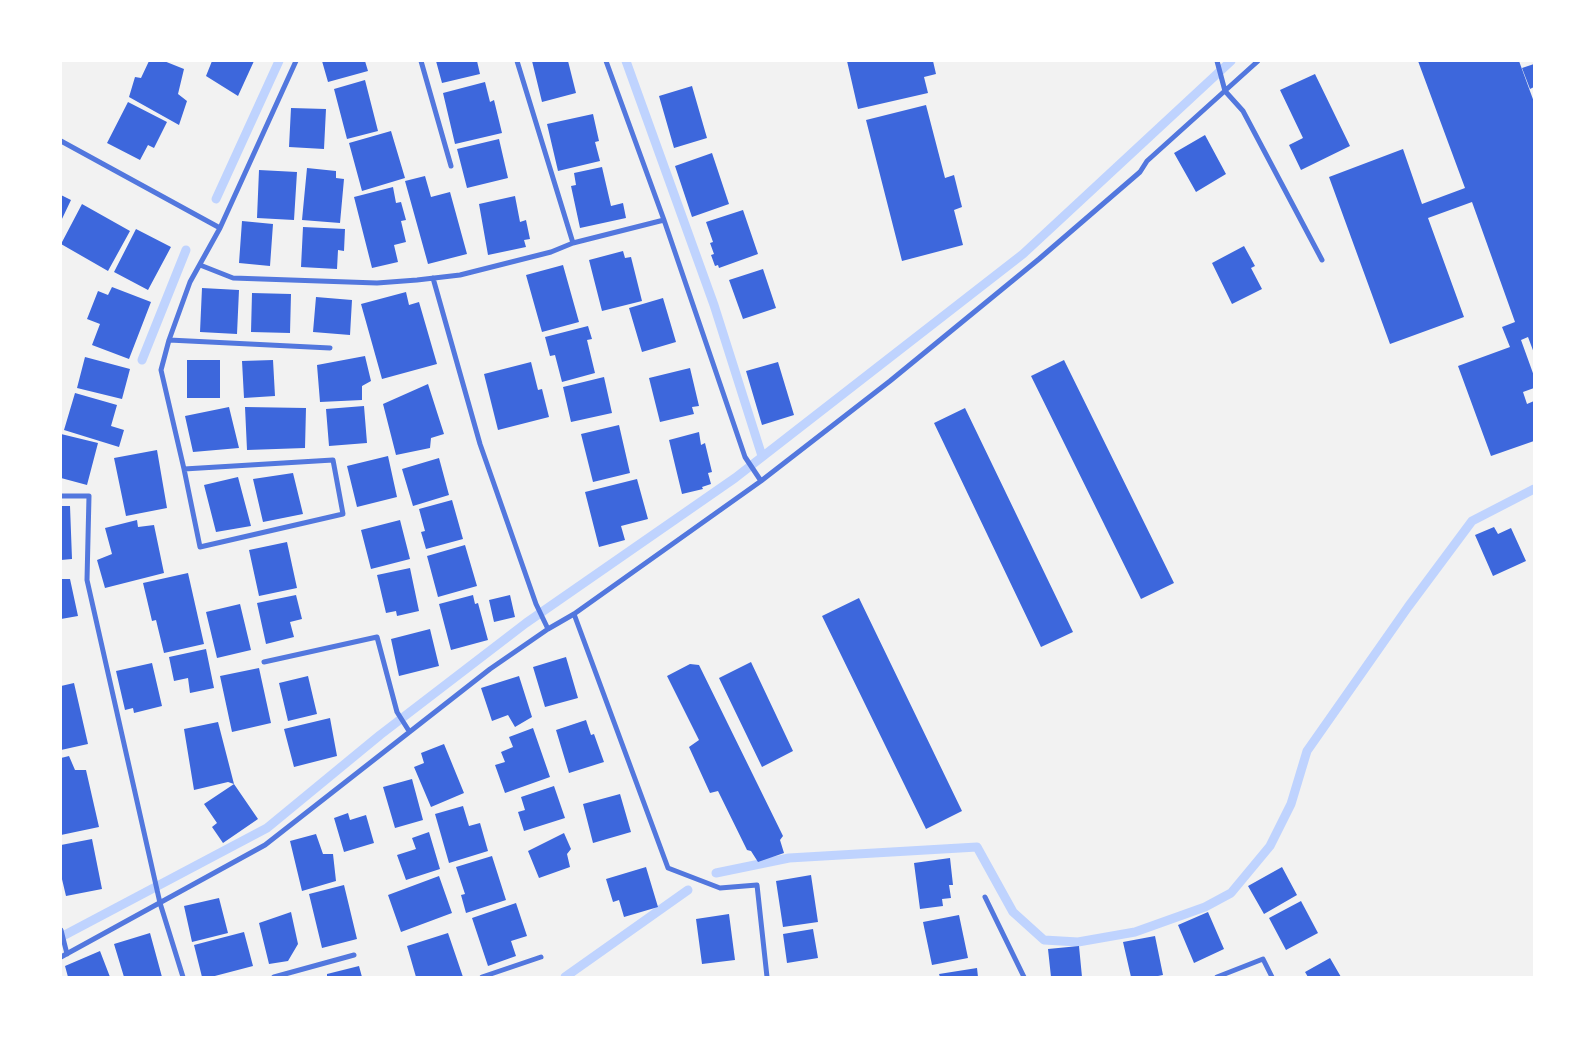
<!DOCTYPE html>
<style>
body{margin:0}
#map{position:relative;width:1595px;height:1038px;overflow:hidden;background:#f2f2f2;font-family:Jost,sans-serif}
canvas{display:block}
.frame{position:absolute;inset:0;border:62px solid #fff;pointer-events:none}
</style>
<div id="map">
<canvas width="1595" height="1038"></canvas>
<div class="frame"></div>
</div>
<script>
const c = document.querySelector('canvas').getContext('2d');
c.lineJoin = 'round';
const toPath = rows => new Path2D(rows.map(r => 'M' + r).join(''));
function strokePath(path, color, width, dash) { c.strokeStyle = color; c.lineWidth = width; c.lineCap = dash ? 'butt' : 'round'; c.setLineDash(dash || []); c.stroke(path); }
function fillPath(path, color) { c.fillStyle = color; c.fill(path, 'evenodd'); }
strokePath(toPath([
 [626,61,714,305,762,456],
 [216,199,279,61],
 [142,360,186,250],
 [716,873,789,858,977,847,1013,912,1044,940,1078,942,1135,932,1205,907,1231,893,1270,846,1291,804,1307,751,1408,607,1472,521,1534,489],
 [61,937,267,828,380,735,526,623,735,478,1023,254,1231,61],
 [565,977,688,890]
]), '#bfd3fe', 9);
fillPath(toPath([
 [149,61,164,61,184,69,178,94,187,101,179,125,129,97,135,77,141,78],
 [212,61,254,61,238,96,206,76],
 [322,61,365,61,368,71,328,82],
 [436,61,477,61,480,74,442,83],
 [532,61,568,61,576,93,542,102],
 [847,61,933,61,936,74,924,77,928,93,858,109],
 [1418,61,1519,61,1534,102,1534,353,1528,337,1521,340,1534,376,1534,388,1523,392,1527,404,1534,401,1534,441,1491,456,1458,366,1510,347,1502,327,1515,322,1472,202,1428,218,1464,317,1390,344,1329,177,1403,149,1422,204,1465,188],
 [1534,64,1534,87,1530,89,1522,68],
 [1315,74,1350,146,1301,170,1289,145,1303,138,1280,90],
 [365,80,378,131,347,139,334,89],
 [485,82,490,102,494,100,502,133,455,144,443,93],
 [692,86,707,138,674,148,659,96],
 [128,102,167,122,154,148,148,145,140,160,107,143],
 [926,105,945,178,954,175,962,207,954,210,963,245,902,261,866,120],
 [291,108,326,109,324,149,289,147],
 [593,114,599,141,595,142,600,161,558,171,547,124],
 [391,131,405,178,362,191,349,143],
 [1205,135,1226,174,1196,192,1174,153],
 [499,139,508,178,467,188,457,149],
 [712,153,729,204,692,217,675,166],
 [602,167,611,206,623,203,626,218,580,228,571,186,576,185,574,173],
 [307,168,336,171,336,178,344,179,340,223,302,220],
 [259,170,297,172,294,220,257,218],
 [425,176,431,197,450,192,467,254,428,264,405,181],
 [393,187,396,203,401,202,406,220,401,221,406,242,394,245,398,262,372,268,354,197],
 [61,195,71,200,61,221],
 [515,196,520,222,526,220,530,239,524,240,526,247,488,255,479,204],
 [82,204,130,231,108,271,61,244],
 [743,210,758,254,719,268,718,265,715,266,711,255,714,254,710,243,713,242,706,222],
 [242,221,273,224,270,266,239,263],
 [303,227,345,229,344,251,338,250,337,269,301,267],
 [136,229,171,247,148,290,114,272],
 [1244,246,1255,266,1251,268,1262,289,1232,304,1212,263],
 [623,251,625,258,631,257,642,301,602,311,589,260],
 [563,265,579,322,542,332,526,275],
 [763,269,776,308,743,319,729,280],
 [112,287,151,302,129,359,92,345,100,324,87,319,98,291,108,295],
 [202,288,239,290,237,334,200,332],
 [406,292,409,305,419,302,437,364,382,379,361,304],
 [252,293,291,294,290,333,251,332],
 [316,297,352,300,350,335,313,332],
 [663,298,676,342,642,352,629,308],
 [588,326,592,339,587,340,595,373,562,382,555,355,550,356,545,337],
 [365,356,371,381,362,386,362,400,320,402,317,365],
 [85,357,130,369,122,399,77,388],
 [187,360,220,360,220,398,187,398],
 [273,360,275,396,244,398,242,361],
 [1064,360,1174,583,1141,599,1031,376],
 [531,362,538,390,542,389,549,417,498,430,484,374],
 [778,362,794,415,762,425,746,371],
 [690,368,699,406,692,407,694,414,660,422,649,378],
 [604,377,612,413,571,422,563,387],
 [428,384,444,434,431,438,430,448,396,455,383,404],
 [75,393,117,405,111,426,124,430,119,447,64,430],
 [364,406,367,443,329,446,326,409],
 [229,407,239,448,193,452,185,416],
 [245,407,306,408,305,448,247,450],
 [965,408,1073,632,1041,647,934,423],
 [619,425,630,473,593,482,581,434],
 [699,432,701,445,705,443,712,472,708,473,711,484,702,487,703,489,682,494,669,440],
 [61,434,98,443,87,485,61,478],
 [157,450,167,508,126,516,114,458],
 [388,456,397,497,357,507,347,466],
 [439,458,449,495,413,506,402,469],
 [293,473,303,514,263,522,253,479],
 [238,477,251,526,216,532,204,485],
 [637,479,648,519,621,526,625,540,599,547,585,492],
 [452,500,463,539,426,549,421,532,425,531,419,509],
 [61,506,70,506,72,559,61,560],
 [137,520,138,527,154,525,164,573,105,588,97,560,112,554,105,528],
 [400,520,410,559,371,569,361,530],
 [1494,527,1498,534,1511,528,1526,561,1493,576,1475,535],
 [287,542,297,588,259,596,249,550],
 [465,545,477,586,438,597,427,556],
 [410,568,419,611,397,616,396,611,386,613,377,575],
 [188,573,204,644,164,653,156,620,152,621,143,583],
 [61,579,70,579,78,616,61,619],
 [296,595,302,619,290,622,294,637,266,644,257,603],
 [473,595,475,604,478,603,488,640,451,650,439,604],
 [510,595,515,617,494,622,489,600],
 [859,598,962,811,926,829,822,616],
 [240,604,251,650,217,658,206,612],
 [430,629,439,666,399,676,391,639],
 [206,649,214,688,190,693,188,678,174,681,169,657],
 [566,657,578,698,545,707,533,667],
 [751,662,793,751,762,767,719,678],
 [152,663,162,706,134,713,133,708,125,710,116,671],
 [690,664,699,665,783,836,780,840,784,853,758,862,751,851,747,850,718,791,710,793,689,747,699,740,667,676],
 [259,668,271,723,232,732,220,676],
 [308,676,317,714,288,721,279,683],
 [519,676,532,717,515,727,508,715,492,721,481,688],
 [74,683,88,744,61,750,61,686],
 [330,718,337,756,294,767,284,729],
 [586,720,591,735,594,734,604,762,569,773,556,730],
 [218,722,234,784,228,782,194,790,184,729],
 [533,728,550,777,505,793,495,765,505,762,501,752,513,747,509,737],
 [444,744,464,793,431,807,414,767,424,763,421,753],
 [69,756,75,770,86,770,99,827,61,835,61,758],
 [412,779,423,820,395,828,383,787],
 [234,784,258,819,223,843,212,827,217,823,204,804],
 [554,786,565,818,524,831,518,812,525,810,521,797],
 [620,794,631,832,593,843,583,804],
 [463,806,469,826,480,823,488,851,449,863,435,814],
 [348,813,350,820,366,815,374,843,344,852,334,818],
 [429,832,440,869,406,880,397,855,416,849,412,838],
 [564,833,571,849,567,854,570,867,539,878,528,851],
 [316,834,323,854,333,854,336,881,302,891,290,841],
 [92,839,102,889,66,896,61,875,61,845],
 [492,856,506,900,466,913,461,895,465,894,456,867],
 [950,858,953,885,949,885,951,898,942,899,943,906,920,909,914,863],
 [646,867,658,907,624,917,619,900,613,902,606,879],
 [1282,867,1297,895,1264,914,1248,886],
 [811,875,818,922,783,927,776,881],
 [439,876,452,913,401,932,388,895],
 [344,885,357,939,322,948,309,894],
 [219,898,228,933,192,942,184,906],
 [1301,901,1318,933,1286,950,1269,918],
 [516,903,527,936,511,941,516,956,488,966,472,918],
 [291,912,298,944,288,961,269,964,259,923],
 [1208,912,1224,949,1194,963,1178,925],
 [729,914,735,960,702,964,696,919],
 [959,915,968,958,932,965,923,922],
 [813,929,818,958,787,963,783,934],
 [244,932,253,966,211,977,202,977,194,945],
 [150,933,162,977,124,977,114,944],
 [448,933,463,977,416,977,407,946],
 [1155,936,1163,975,1153,977,1131,977,1123,942],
 [1079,946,1082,977,1051,977,1048,949],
 [100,951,110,977,68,977,65,966],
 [1330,958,1341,977,1308,977,1305,972],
 [359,966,362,977,327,977,327,974],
 [977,968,978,977,940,977,939,974]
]), '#3d67dc');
strokePath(toPath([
 [421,61,451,166],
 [517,61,573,243],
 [606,61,664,220,745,457,761,481],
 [1217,61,1225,91,1243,111,1322,260],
 [61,141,220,228],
 [200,265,233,278,377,283,417,280,460,275,551,252,573,243,664,220],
 [433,278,480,444,536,604,548,629],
 [169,340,330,348],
 [184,469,333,460,343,514,200,547,184,469,161,370,169,340,190,282,220,228,296,61],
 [61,496,89,496,87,580,160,903,183,977],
 [574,614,668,868,720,888,757,885,767,977],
 [264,662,377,637,397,712,409,731],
 [985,897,1024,977],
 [61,930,67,954],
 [61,957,265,845,490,669,548,629,574,614,761,481,890,381,1039,259,1140,172,1147,161,1258,61],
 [274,977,354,955],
 [482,977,541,957],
 [1217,977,1263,959,1272,977]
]), '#5277de', 5);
</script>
